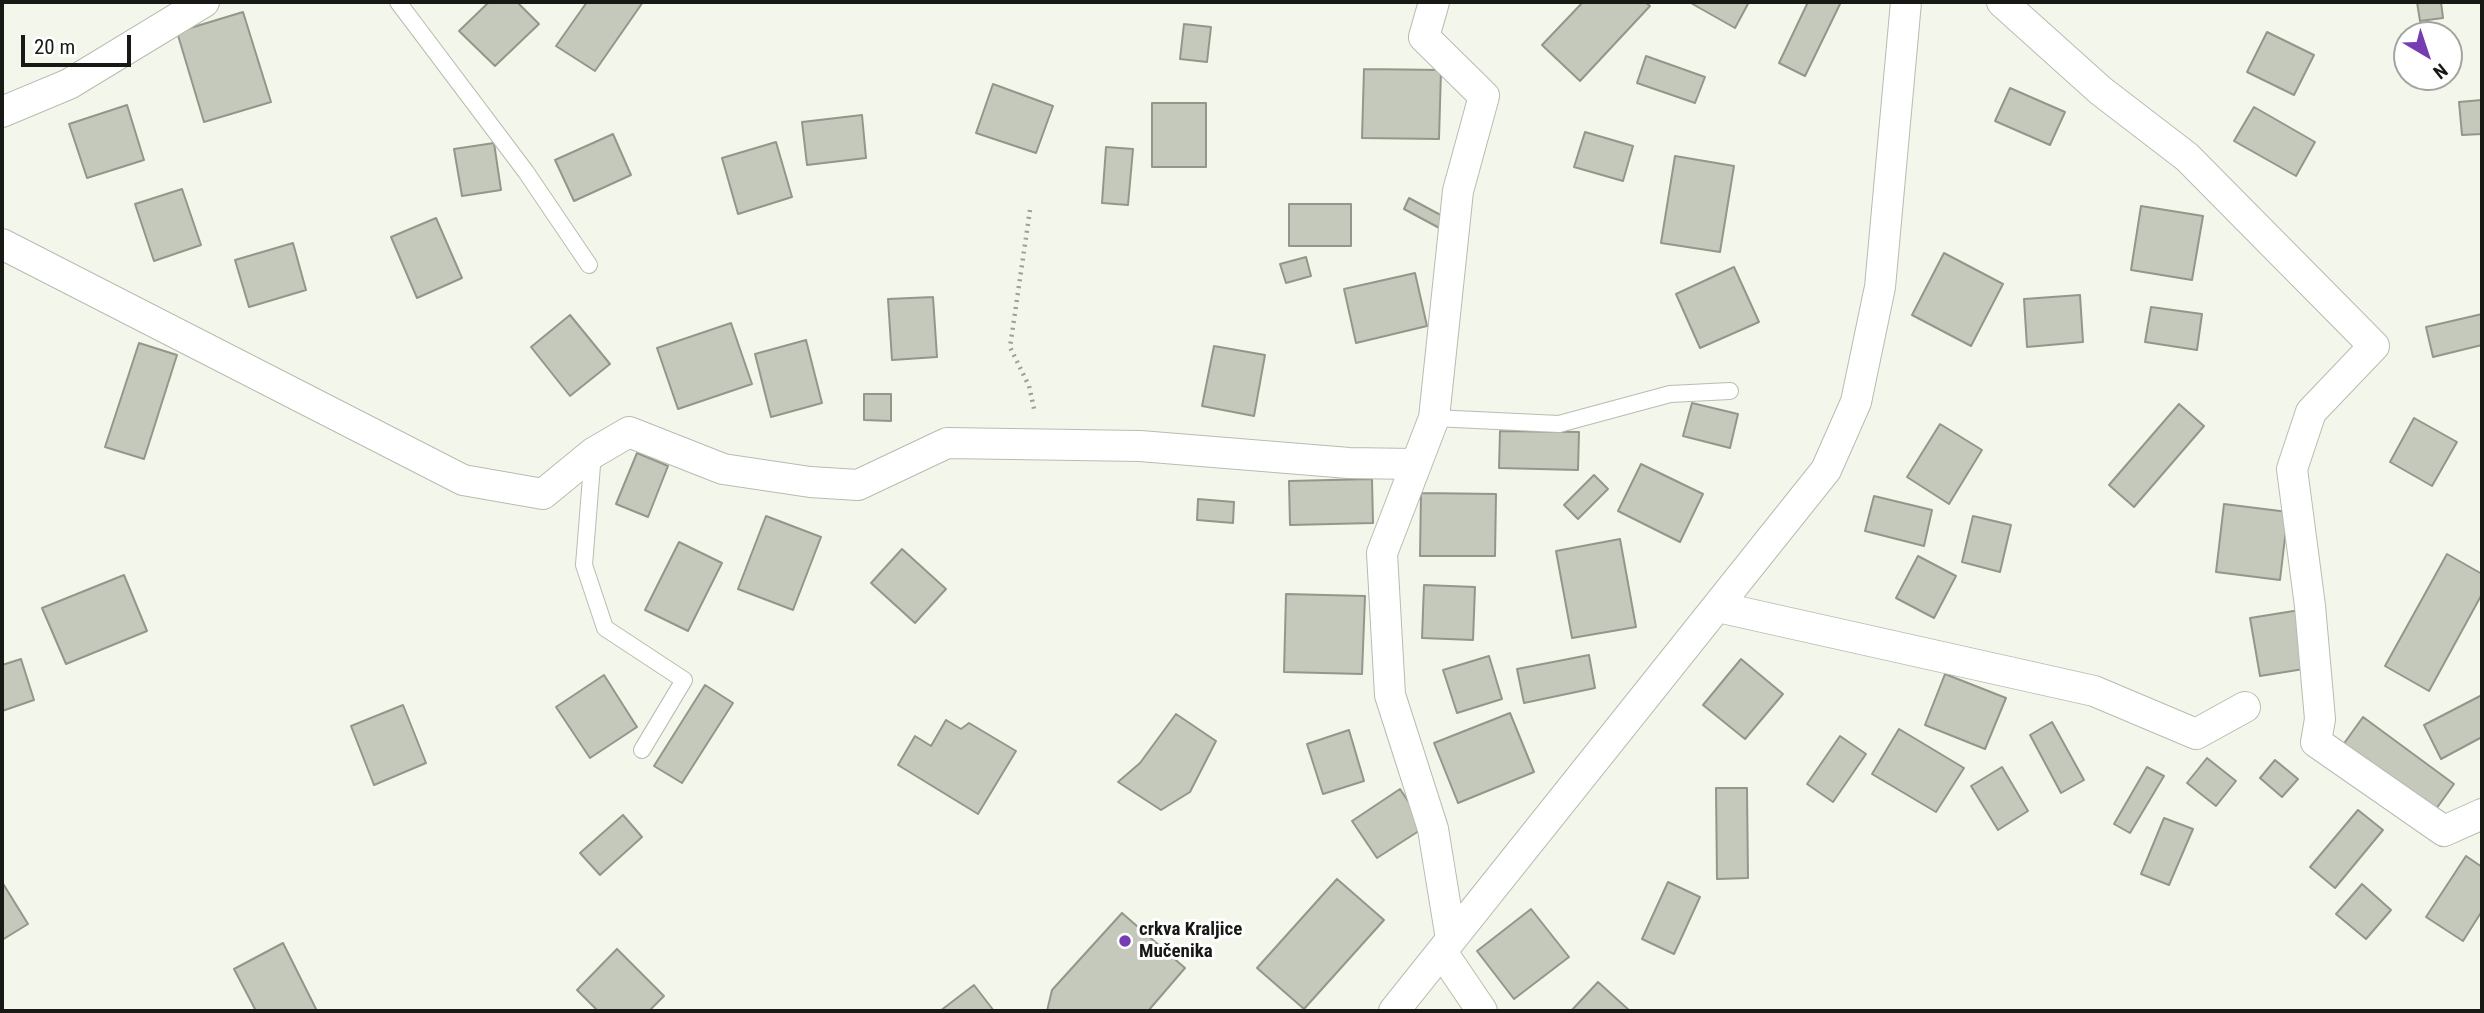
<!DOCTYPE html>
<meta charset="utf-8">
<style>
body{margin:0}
#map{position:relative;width:2484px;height:1013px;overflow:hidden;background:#f3f7eb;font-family:"Roboto Condensed",sans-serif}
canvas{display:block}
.frame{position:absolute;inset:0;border:4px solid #181915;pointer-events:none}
.north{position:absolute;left:2393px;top:21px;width:70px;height:70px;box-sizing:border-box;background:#fff;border:2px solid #a3a3a1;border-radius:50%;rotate:141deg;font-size:19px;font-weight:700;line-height:28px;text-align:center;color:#181915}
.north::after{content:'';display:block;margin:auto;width:24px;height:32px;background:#763db3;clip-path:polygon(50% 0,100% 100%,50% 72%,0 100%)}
.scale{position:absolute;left:21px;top:35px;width:110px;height:32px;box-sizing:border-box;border:4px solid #181915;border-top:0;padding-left:9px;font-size:21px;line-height:24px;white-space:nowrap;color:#181915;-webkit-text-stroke:5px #fff;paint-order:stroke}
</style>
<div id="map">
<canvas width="2484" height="1013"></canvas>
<div class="frame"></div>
<div class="north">N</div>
<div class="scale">20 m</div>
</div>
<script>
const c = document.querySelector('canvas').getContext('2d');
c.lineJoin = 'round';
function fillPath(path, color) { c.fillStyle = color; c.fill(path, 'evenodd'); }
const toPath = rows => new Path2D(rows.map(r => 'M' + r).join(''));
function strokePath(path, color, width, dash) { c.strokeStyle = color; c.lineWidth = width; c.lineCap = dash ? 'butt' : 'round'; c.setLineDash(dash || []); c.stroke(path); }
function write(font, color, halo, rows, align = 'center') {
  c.font = font + ' "Roboto Condensed",sans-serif'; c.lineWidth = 6; c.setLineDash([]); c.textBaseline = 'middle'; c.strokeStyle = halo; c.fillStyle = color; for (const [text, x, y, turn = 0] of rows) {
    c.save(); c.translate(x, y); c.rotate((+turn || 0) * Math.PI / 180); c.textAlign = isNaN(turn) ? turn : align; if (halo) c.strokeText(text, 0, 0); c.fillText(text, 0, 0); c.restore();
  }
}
const building = toPath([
 [489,2,517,2,539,24,495,66,459,31,489,2],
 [587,2,643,2,595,71,556,46,587,2],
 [1583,2,1645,2,1650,6,1580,81,1542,45,1583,2],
 [1689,2,1749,2,1735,28,1689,2],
 [1808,2,1841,2,1805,76,1779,63,1808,2],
 [2417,2,2441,2,2443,18,2420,21,2417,2],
 [243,12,271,102,204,122,177,32,243,12],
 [1184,24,1211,27,1207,62,1180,59,1184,24],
 [2267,32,2314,55,2294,95,2247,72,2267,32],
 [1646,56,1705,77,1695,103,1637,83,1646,56],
 [1364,69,1441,70,1439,139,1362,138,1364,69],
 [993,84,1053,106,1036,153,976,133,993,84],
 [2010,88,2065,112,2050,145,1995,121,2010,88],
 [2482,100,2482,134,2462,135,2459,102,2482,100],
 [1152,103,1206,103,1206,167,1152,167,1152,103],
 [127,105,144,160,87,178,69,124,127,105],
 [2254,107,2315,142,2296,176,2234,141,2254,107],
 [862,115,866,158,807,165,802,122,862,115],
 [1585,132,1633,146,1623,181,1574,167,1585,132],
 [613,134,631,175,574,201,555,160,613,134],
 [776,142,792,197,738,214,722,158,776,142],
 [494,143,501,190,462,196,454,149,494,143],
 [1106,147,1133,149,1128,205,1102,203,1106,147],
 [1675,156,1734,166,1720,252,1661,243,1675,156],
 [182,189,201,245,154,261,135,204,182,189],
 [1409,198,1448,219,1443,230,1404,209,1409,198],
 [1289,204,1351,204,1351,246,1289,246,1289,204],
 [2141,206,2203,216,2192,280,2131,270,2141,206],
 [436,218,462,278,417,298,391,237,436,218],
 [293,243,306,290,249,307,235,260,293,243],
 [1944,253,2003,284,1971,346,1912,315,1944,253],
 [1306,257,1311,276,1286,283,1280,264,1306,257],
 [1734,267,1759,322,1700,348,1676,294,1734,267],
 [1415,273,1427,326,1356,343,1344,289,1415,273],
 [2080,295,2083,342,2027,347,2024,299,2080,295],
 [933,297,937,357,892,360,888,299,933,297],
 [2151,307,2202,314,2197,350,2145,342,2151,307],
 [2482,314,2482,345,2433,357,2426,327,2482,314],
 [570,315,610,364,570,396,531,347,570,315],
 [731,323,752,384,678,409,657,348,731,323],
 [806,340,822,403,771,417,755,354,806,340],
 [139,343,177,355,144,459,105,447,139,343],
 [1214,346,1265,355,1254,416,1202,406,1214,346],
 [864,394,891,394,891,421,864,420,864,394],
 [1692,403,1738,414,1730,448,1683,436,1692,403],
 [2179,404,2204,426,2134,507,2109,485,2179,404],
 [2414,418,2457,442,2432,486,2390,462,2414,418],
 [1940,424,1982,450,1949,504,1907,477,1940,424],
 [1500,431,1579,432,1578,470,1499,468,1500,431],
 [637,453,668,466,648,517,616,504,637,453],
 [1641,464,1703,494,1680,542,1618,511,1641,464],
 [1594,475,1608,489,1578,519,1564,505,1594,475],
 [1372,479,1373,523,1290,525,1289,481,1372,479],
 [1421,493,1496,494,1495,556,1420,556,1421,493],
 [1874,496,1932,510,1924,546,1865,531,1874,496],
 [1198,499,1234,502,1233,523,1197,520,1198,499],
 [2224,504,2288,512,2280,580,2216,572,2224,504],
 [766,516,821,537,793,610,738,589,766,516],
 [1973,516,2011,525,2000,572,1962,562,1973,516],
 [1620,539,1636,627,1572,638,1556,551,1620,539],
 [679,542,722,563,688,631,645,610,679,542],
 [902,549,946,589,915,623,871,583,902,549],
 [2447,554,2482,574,2482,594,2429,691,2385,666,2447,554],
 [1918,556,1956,576,1934,618,1896,598,1918,556],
 [124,575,147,631,66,664,42,608,124,575],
 [1424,585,1475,587,1473,640,1422,638,1424,585],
 [1286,594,1365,596,1362,674,1284,672,1286,594],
 [2300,610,2310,668,2260,676,2250,618,2300,610],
 [1589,655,1595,688,1524,703,1517,669,1589,655],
 [1489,656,1502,699,1457,713,1443,670,1489,656],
 [21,659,34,700,2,711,2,665,21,659],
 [1741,659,1783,694,1745,739,1703,705,1741,659],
 [1945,674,2006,698,1985,749,1925,725,1945,674],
 [604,675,637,727,590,758,556,707,604,675],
 [705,685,733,703,682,783,654,766,705,685],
 [2482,695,2482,737,2441,759,2424,725,2482,695],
 [403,705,426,763,374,785,351,726,403,705],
 [1510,713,1534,772,1458,803,1434,743,1510,713],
 [1176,714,1216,741,1190,792,1161,810,1118,782,1140,763,1176,714],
 [2363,717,2454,784,2431,816,2340,749,2363,717],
 [946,720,961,729,969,723,1016,751,978,814,898,765,915,736,931,746,946,720],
 [2052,722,2084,780,2061,793,2030,735,2052,722],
 [1899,729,1964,768,1936,812,1872,774,1899,729],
 [1349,730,1364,781,1323,794,1307,744,1349,730],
 [1840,736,1866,754,1833,802,1807,784,1840,736],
 [2207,758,2236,781,2216,806,2187,783,2207,758],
 [2275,760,2298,779,2282,797,2260,778,2275,760],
 [2002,767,2028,811,1998,830,1971,786,2002,767],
 [2147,767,2164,776,2130,833,2114,824,2147,767],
 [1716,788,1747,788,1748,878,1717,879,1716,788],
 [1400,789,1425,827,1377,858,1352,821,1400,789],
 [2358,810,2383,830,2335,888,2310,867,2358,810],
 [623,815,642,837,600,875,580,853,623,815],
 [2164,818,2193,829,2169,885,2141,874,2164,818],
 [2466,856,2482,867,2482,911,2463,941,2426,917,2466,856],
 [1337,879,1384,920,1304,1009,1257,968,1337,879],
 [2,882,28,924,2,940,2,882],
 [1668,882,1700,897,1674,954,1642,939,1668,882],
 [2362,884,2391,910,2366,939,2336,914,2362,884],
 [1531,909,1569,957,1514,999,1477,951,1531,909],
 [1122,913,1185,968,1148,1011,1047,1011,1052,990,1122,913],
 [283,943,317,1011,256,1011,234,969,283,943],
 [617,949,664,996,649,1011,598,1011,577,990,617,949],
 [1598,982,1630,1011,1571,1011,1598,982],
 [974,985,994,1011,940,1011,974,985]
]);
fillPath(building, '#c4c9bc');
strokePath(building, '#93978b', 2);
const service = toPath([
 [398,2,526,172,589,265],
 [1434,418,1559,424,1670,394,1730,391],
 [593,453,584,565,605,628,684,680,642,750]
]);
const minor = toPath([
 [1434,2,1424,37,1484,96,1458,191,1434,418,1382,553,1390,695,1433,829,1451,939],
 [2002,2,2101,91,2187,157,2374,346,2311,412,2292,469,2310,606,2320,719,2316,742,2444,831,2482,814],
 [2,112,69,84,204,2],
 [2,244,463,480,543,494,593,453,629,432,723,469,810,482,858,485,947,443,1140,446,1349,463,1414,464],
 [1718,607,2094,691,2196,734,2245,707],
 [1442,952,1482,1011],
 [1394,1011,1826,470,1856,402,1880,287,1906,2]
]);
strokePath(service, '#b8bcb0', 18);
strokePath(minor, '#b8bcb0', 32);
strokePath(toPath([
 [1030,210,1010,347,1029,386,1035,413]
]), '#9ea097', 4.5, [2, 5]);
strokePath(service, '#fff', 16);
strokePath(minor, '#fff', 30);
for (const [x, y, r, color] of [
 [1125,941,7,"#763db3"]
]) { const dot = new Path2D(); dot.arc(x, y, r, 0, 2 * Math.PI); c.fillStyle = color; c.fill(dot); strokePath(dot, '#fff', 2.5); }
write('bold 19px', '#181915', '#fff', [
 ["crkva Kraljice",1139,930],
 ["Mučenika",1139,952]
], 'left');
</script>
